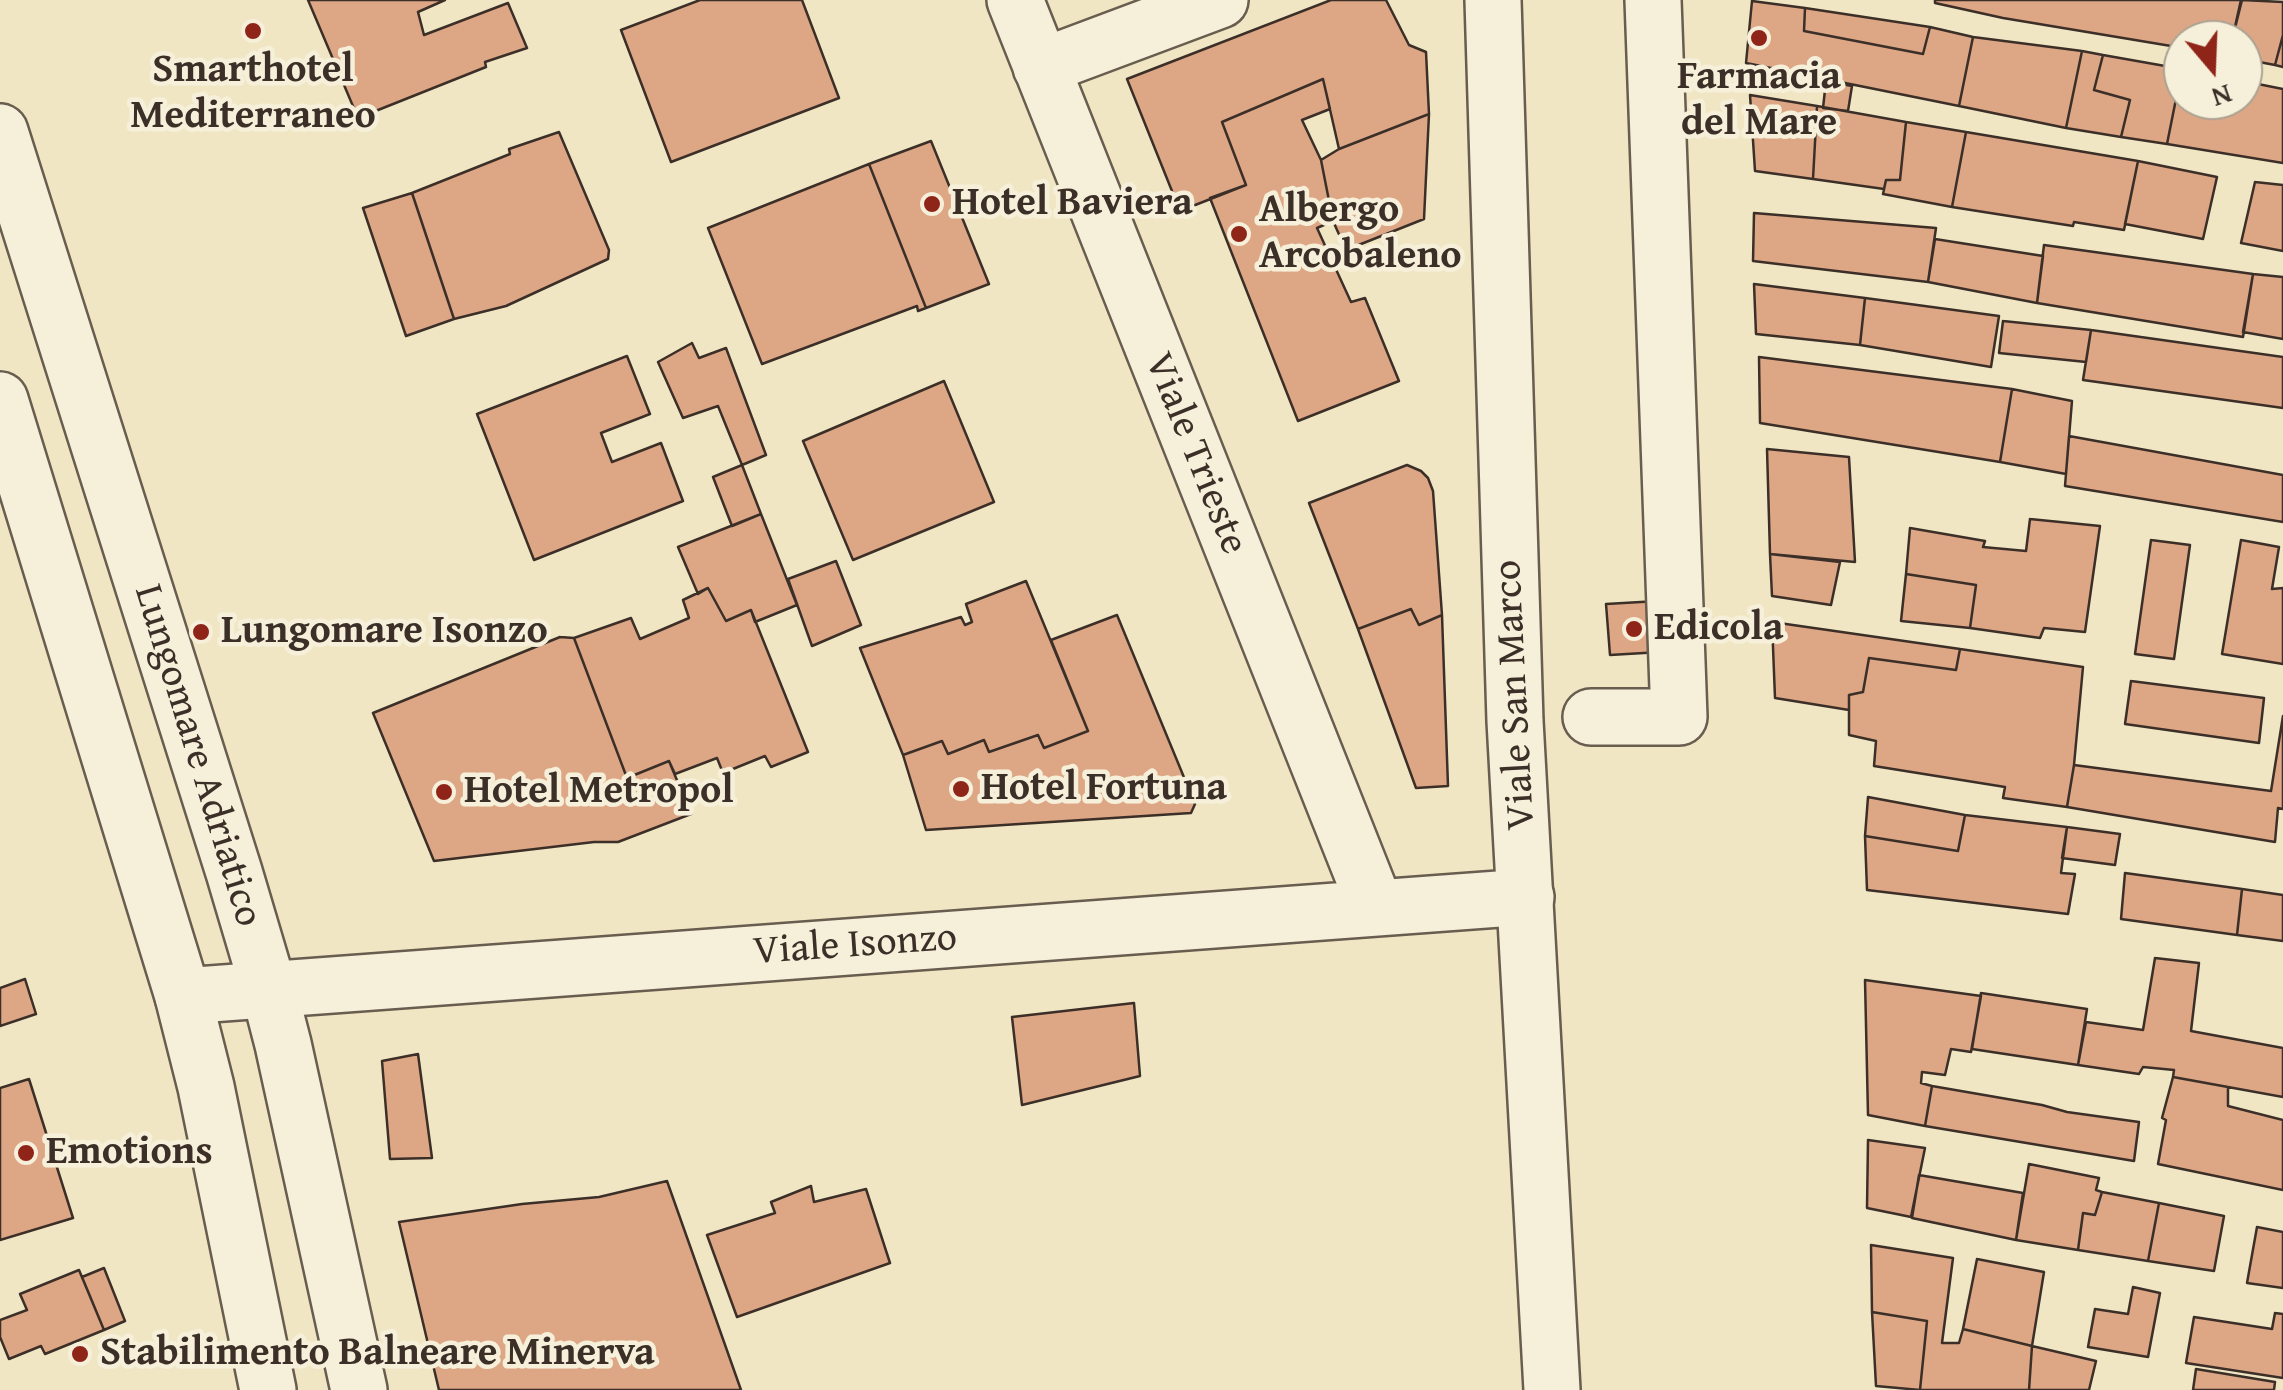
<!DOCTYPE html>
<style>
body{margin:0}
#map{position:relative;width:2283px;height:1390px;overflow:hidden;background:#f1e6c4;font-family:"Gentium Book Plus",serif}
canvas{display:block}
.north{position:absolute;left:2163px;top:20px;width:100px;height:100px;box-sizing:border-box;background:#f6efd9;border:2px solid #aba292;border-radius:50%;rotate:161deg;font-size:28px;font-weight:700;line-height:40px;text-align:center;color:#3b2f28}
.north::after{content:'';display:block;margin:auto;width:35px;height:45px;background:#8f2418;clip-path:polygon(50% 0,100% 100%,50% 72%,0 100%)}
</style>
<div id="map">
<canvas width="2283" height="1390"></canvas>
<div class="north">N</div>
</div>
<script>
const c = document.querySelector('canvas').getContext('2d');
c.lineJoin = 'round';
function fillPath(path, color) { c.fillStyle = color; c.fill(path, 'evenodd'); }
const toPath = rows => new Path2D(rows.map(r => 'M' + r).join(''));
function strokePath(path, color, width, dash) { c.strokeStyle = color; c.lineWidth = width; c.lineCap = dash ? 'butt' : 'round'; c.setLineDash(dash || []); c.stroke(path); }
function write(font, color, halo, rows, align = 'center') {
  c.font = font + ' "Gentium Book Plus",serif'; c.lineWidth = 9; c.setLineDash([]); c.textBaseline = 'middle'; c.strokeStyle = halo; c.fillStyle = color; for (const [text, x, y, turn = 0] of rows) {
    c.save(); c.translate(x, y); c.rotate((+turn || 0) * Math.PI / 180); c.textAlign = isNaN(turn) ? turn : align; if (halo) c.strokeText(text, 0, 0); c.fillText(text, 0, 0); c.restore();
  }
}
const building = toPath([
 [308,0,445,0,418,12,424,35,508,3,527,48,485,62,486,67,358,118,308,0],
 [700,0,802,0,839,98,671,162,621,30,700,0],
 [1331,0,1386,0,1409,45,1426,52,1429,114,1339,149,1323,79,1222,122,1246,185,1180,211,1127,79,1331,0],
 [1935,0,2241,0,2232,40,2183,40,2183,48,2003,18,1935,3,1935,0],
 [2242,0,2283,2,2283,35,2275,65,2243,59,2243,40,2232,40,2242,0],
 [1752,1,1805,8,1804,31,1923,54,1930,27,1973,37,1959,106,1746,63,1752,1],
 [1805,8,1930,27,1923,54,1804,31,1805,8],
 [2283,35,2283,67,2275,65,2283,35],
 [1973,37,2082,51,2066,128,1959,106,1973,37],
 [2082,51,2103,55,2094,90,2130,100,2121,137,2066,128,2082,51],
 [2103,55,2182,69,2167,144,2121,137,2130,100,2094,90,2103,55],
 [2182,69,2183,100,2243,100,2243,81,2283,89,2283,163,2167,144,2182,69],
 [1323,79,1330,109,1302,120,1321,160,1333,221,1317,228,1351,302,1365,298,1399,381,1298,421,1210,198,1246,185,1222,122,1323,79],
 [1826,81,1852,86,1848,111,1823,108,1826,81],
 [1750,95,1817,106,1813,179,1755,171,1750,95],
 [1817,106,1906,122,1900,180,1886,180,1884,189,1813,179,1817,106],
 [1429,114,1424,219,1346,250,1333,221,1321,160,1339,149,1429,114],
 [1906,122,1966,132,1952,207,1883,194,1886,180,1900,180,1906,122],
 [559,132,609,250,608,259,506,306,454,319,412,193,510,154,509,149,559,132],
 [1966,132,2138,161,2124,230,2074,222,2073,226,1952,207,1966,132],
 [931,141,989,284,926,308,869,164,931,141],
 [2138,161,2217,177,2203,239,2125,224,2138,161],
 [869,164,926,308,918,311,917,306,762,364,708,228,869,164],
 [2255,182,2283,185,2283,251,2241,243,2255,182],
 [412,193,454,319,406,336,363,208,412,193],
 [1754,213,1936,228,1928,282,1753,261,1754,213],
 [1935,239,2043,256,2037,303,1928,282,1935,239],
 [2044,245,2253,274,2243,337,2037,303,2044,245],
 [2253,274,2283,277,2283,339,2243,332,2253,274],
 [1754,284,1865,298,1860,345,1756,334,1754,284],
 [1865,298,1999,316,1991,367,1860,345,1865,298],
 [2003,321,2091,330,2086,362,1999,353,2003,321],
 [2091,330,2283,357,2283,408,2083,380,2091,330],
 [692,343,699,358,726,348,766,455,742,465,718,406,683,418,658,362,692,343],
 [627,356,650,414,601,433,612,462,661,443,683,501,534,560,477,414,627,356],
 [1759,357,2012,389,2000,462,1760,423,1759,357],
 [944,381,994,502,853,560,803,441,944,381],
 [2012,389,2072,401,2066,474,2000,462,2012,389],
 [2069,436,2283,475,2283,522,2065,486,2069,436],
 [1767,449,1849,457,1855,562,1770,554,1767,449],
 [742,465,761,514,732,526,713,477,742,465],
 [1407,465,1421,471,1428,478,1433,491,1442,615,1419,625,1411,609,1358,629,1309,503,1407,465],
 [761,514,797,605,755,622,751,610,726,621,708,588,698,594,678,547,761,514],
 [2030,519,2100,526,2085,632,2044,628,2040,638,1970,628,1976,585,1906,574,1910,528,1985,541,1983,547,2026,551,2030,519],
 [2151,540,2190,545,2174,659,2135,654,2151,540],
 [2241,540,2279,547,2272,589,2283,588,2283,664,2222,654,2241,540],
 [1770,554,1840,562,1831,605,1772,596,1770,554],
 [836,561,861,625,812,646,788,579,836,561],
 [1906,574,1976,585,1970,628,1901,621,1906,574],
 [1026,581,1088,731,1044,748,1038,735,989,752,984,740,948,754,942,741,903,755,860,648,961,617,965,625,972,622,966,604,1026,581],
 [708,588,726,621,751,610,808,752,771,767,765,756,723,773,717,758,675,774,669,761,627,778,574,638,631,618,640,639,689,618,683,600,708,588],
 [1658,601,1661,652,1610,655,1606,604,1658,601],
 [1411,609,1419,625,1442,615,1448,786,1416,788,1358,629,1411,609],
 [1117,615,1195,804,1191,813,926,830,903,755,942,741,948,754,984,740,989,752,1038,735,1044,748,1088,731,1051,640,1117,615],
 [1772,622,1960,649,1956,670,1869,658,1863,692,1849,695,1849,710,1775,698,1772,622],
 [560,637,574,638,627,778,669,761,691,814,618,842,594,842,434,861,373,713,560,637],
 [1960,649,2083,667,2074,765,2067,807,2003,798,2005,787,1874,766,1876,741,1849,735,1849,695,1863,692,1869,658,1956,670,1960,649],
 [2131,681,2264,698,2259,743,2125,724,2131,681],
 [2283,716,2283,809,2278,808,2275,842,2067,807,2074,765,2271,791,2283,716],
 [1868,797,1965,815,1958,851,1865,836,1868,797],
 [1965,815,2067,827,2061,873,2075,874,2068,914,1867,890,1865,836,1958,851,1965,815],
 [2067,827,2120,834,2115,865,2062,858,2067,827],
 [2125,873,2242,889,2237,935,2121,919,2125,873],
 [2242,889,2283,895,2283,941,2237,935,2242,889],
 [2155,958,2199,963,2191,1031,2283,1048,2283,1097,2173,1077,2174,1070,2143,1067,2139,1074,2078,1065,2086,1022,2143,1030,2155,958],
 [25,979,36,1014,0,1026,0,988,25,979],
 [1865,980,1981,996,1971,1052,1951,1049,1945,1075,1922,1072,1921,1083,1932,1086,1925,1126,1868,1115,1865,980],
 [1981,993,2087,1009,2078,1065,1972,1049,1981,993],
 [1134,1003,1140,1076,1022,1105,1012,1017,1134,1003],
 [418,1054,432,1158,390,1159,382,1061,418,1054],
 [2173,1077,2228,1087,2228,1106,2283,1120,2283,1190,2158,1164,2166,1120,2162,1118,2173,1077],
 [29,1079,73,1218,0,1240,0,1088,29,1079],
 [1932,1086,2042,1105,2067,1112,2139,1122,2134,1161,1925,1126,1932,1086],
 [1868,1140,1925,1148,1911,1217,1867,1208,1868,1140],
 [2029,1164,2099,1178,2096,1190,2102,1192,2095,1215,2083,1213,2078,1250,2016,1240,2029,1164],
 [1919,1175,2023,1193,2016,1240,1912,1218,1919,1175],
 [667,1181,741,1390,439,1390,399,1222,522,1204,599,1197,667,1181],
 [811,1186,814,1202,866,1189,890,1263,737,1317,707,1235,775,1213,771,1202,811,1186],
 [2102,1192,2159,1203,2148,1261,2078,1250,2083,1213,2095,1215,2102,1192],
 [2159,1203,2224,1216,2214,1271,2148,1261,2159,1203],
 [2257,1227,2283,1232,2283,1288,2247,1283,2257,1227],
 [1871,1245,1953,1258,1942,1343,1959,1343,1963,1329,2032,1346,2029,1390,1920,1390,1927,1321,1872,1312,1871,1245],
 [1977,1259,2044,1272,2032,1346,1963,1329,1977,1259],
 [104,1268,125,1321,104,1330,82,1277,104,1268],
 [79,1270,104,1330,45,1354,41,1346,9,1359,0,1337,0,1320,27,1310,20,1294,79,1270],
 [2133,1287,2160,1293,2148,1357,2088,1347,2095,1309,2128,1314,2133,1287],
 [1872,1312,1927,1321,1920,1390,1876,1386,1872,1312],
 [2275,1313,2283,1314,2283,1378,2186,1363,2194,1317,2272,1329,2275,1313],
 [2032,1346,2096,1361,2089,1390,2029,1390,2032,1346],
 [2196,1369,2275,1382,2274,1390,2193,1390,2196,1369]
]);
fillPath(building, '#dda685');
strokePath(building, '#3b2f28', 2.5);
const pedestrian = toPath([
 [1591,717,1679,717,1653,0]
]);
const minor = toPath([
 [1015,0,1376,908],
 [1041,67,1220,0],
 [183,996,1526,897]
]);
const tertiary = toPath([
 [1493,0,1515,721,1552,1390],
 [0,132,234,872,269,990,283,1044,359,1390],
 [0,400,183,996,206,1087,268,1390]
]);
strokePath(pedestrian, '#685d4f', 60);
strokePath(minor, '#685d4f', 60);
strokePath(tertiary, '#685d4f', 60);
strokePath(pedestrian, '#f6efd9', 55);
strokePath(minor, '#f6efd9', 55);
strokePath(tertiary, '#f6efd9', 55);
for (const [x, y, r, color] of [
 [253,31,10,"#8f2418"],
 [1759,38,10,"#8f2418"],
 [932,204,10,"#8f2418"],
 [1239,234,10,"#8f2418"],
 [1634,629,10,"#8f2418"],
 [201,632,10,"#8f2418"],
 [961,789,10,"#8f2418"],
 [444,792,10,"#8f2418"],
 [26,1153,10,"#8f2418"],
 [80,1354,10,"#8f2418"]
]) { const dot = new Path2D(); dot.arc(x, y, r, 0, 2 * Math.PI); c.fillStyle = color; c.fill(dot); strokePath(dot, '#f6efd9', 4); }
write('bold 40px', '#3b2f28', '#f6efd9', [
 ["Smarthotel",253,71,"center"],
 ["Mediterraneo",253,117,"center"],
 ["Farmacia",1759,78,"center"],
 ["del Mare",1759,124,"center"],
 ["Hotel Baviera",952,204],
 ["Albergo",1259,211],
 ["Arcobaleno",1259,257],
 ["Edicola",1654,629],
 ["Lungomare Isonzo",221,632],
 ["Hotel Fortuna",981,789],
 ["Hotel Metropol",464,792],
 ["Emotions",46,1153],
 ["Stabilimento Balneare Minerva",100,1354]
], 'left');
write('40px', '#3b2f28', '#f6efd9', [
 ["Viale Trieste",1195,454,68],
 ["Viale San Marco",1516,695,-93],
 ["Lungomare Adriatico",197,756,73],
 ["Viale Isonzo",855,946,-4]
]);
</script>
